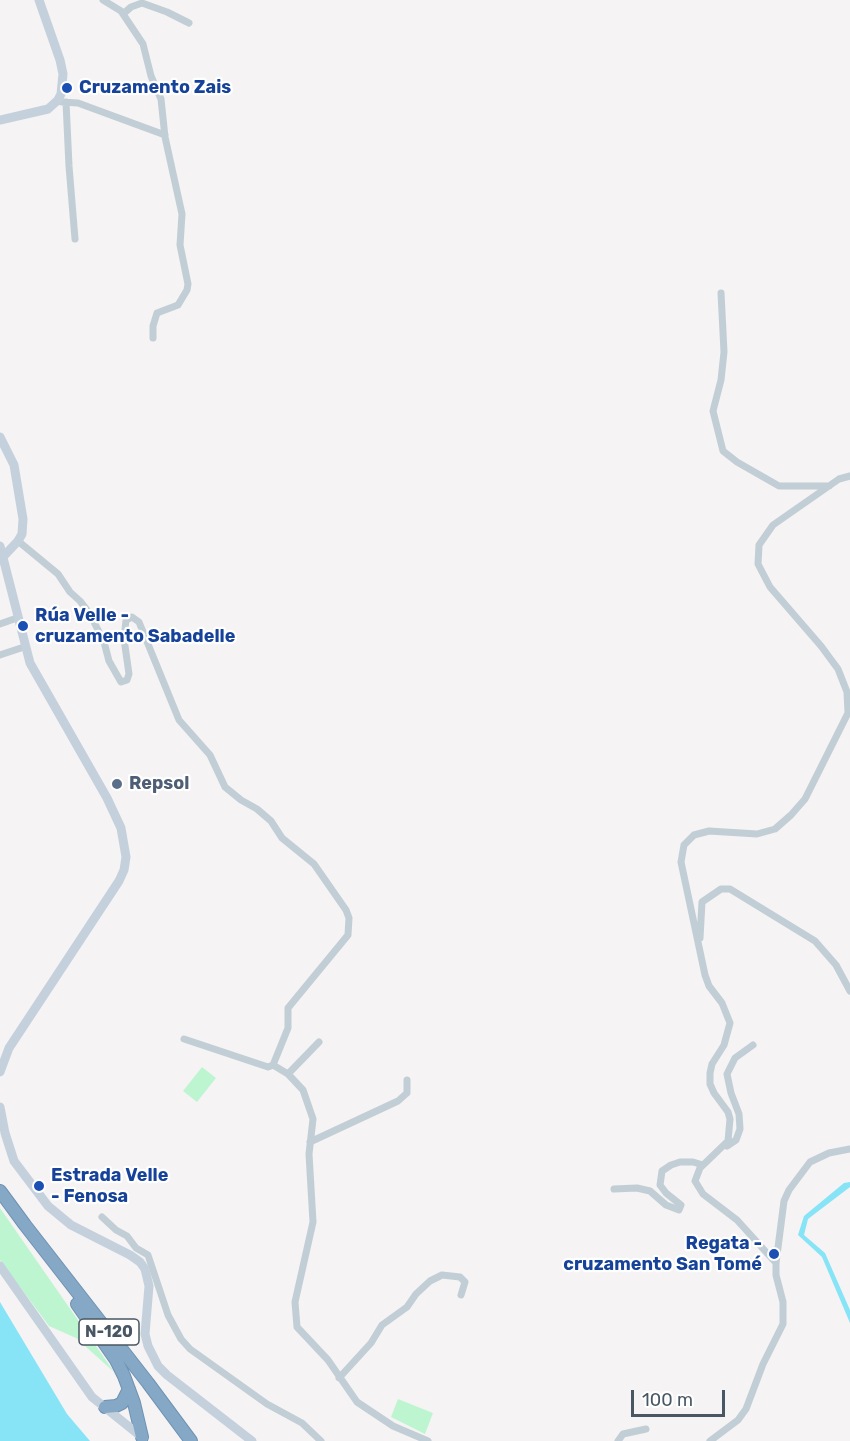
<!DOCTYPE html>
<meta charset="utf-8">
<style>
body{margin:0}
#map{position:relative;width:850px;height:1441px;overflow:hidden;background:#f5f3f3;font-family:Rubik,sans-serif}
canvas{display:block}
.scale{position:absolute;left:631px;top:1390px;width:94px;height:27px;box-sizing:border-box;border:3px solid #485763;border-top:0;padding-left:8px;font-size:18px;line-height:21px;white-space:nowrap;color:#485763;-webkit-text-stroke:4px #fff;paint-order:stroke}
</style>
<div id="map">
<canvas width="850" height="1441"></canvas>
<div class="scale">100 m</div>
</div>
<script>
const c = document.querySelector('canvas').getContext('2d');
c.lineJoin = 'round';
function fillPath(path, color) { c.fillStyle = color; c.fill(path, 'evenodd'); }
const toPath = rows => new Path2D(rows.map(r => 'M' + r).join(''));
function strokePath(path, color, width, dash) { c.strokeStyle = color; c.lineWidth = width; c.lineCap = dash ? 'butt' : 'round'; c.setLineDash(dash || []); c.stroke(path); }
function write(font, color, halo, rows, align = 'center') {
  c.font = font + ' Rubik,sans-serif'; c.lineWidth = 4.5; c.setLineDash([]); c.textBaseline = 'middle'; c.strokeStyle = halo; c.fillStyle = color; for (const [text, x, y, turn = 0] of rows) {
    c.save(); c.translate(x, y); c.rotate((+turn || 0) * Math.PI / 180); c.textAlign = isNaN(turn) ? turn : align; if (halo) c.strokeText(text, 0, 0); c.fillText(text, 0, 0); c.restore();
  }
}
fillPath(toPath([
 [202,1067,216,1078,197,1102,183,1091],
 [0,1208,114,1372,76,1338,49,1326,0,1260],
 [398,1399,433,1413,425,1434,391,1417]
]), '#bef5d1');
fillPath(toPath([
 [850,1182,850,1187,808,1219,804,1235,825,1253,850,1310,850,1323,822,1257,798,1235,804,1216,844,1183],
 [0,1302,67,1414,90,1441,0,1441]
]), '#87e4f7');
const highway = toPath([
 [0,1191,25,1225,148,1383,191,1441],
 [77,1304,116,1360,124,1376,134,1403,142,1437],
 [105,1407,116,1406,122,1403,129,1389]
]);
strokePath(highway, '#7092b2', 14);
strokePath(toPath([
 [103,0,121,11,143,44,151,76,161,99,165,137,182,214,180,245,188,284,187,290,178,305,157,313,153,326,153,338],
 [123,14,131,7,142,3,167,12,189,23],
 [62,102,78,103,165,135],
 [66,102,69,166,75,239],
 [721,293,724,352,721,380,713,411,723,451,737,462,779,486,829,486],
 [18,541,58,574,70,592,80,601,90,614,104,642,109,661,121,682,127,680,129,674,124,639,126,620,132,617,139,622,179,720,210,755,225,787,241,800,257,809,271,821,282,838,314,864,346,910,349,918,348,935,288,1008,288,1028,273,1065],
 [0,624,17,618],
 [0,655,24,647],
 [700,938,702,902,721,889,730,889,815,941,836,965,850,991],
 [184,1039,268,1067,273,1065,288,1074,303,1090,313,1119,309,1154,313,1222,295,1302,297,1327,328,1360,357,1402,393,1426,428,1441],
 [288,1074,319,1042],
 [310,1142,398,1101,407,1093,407,1080],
 [727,1146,736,1140,740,1129,739,1114,731,1093,727,1074,735,1058,753,1045],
 [614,1189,637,1188,650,1191,666,1205,679,1210,681,1205,666,1193,660,1185,662,1171,671,1165,680,1162,693,1162,703,1165],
 [102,1217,116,1230,127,1236,136,1248,148,1255,168,1315,181,1339,190,1349,267,1404,302,1423,321,1441],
 [776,1263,737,1220,703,1194,695,1181,700,1168,728,1141,730,1119,728,1112,714,1093,710,1084,710,1073,712,1064,724,1045,730,1023,722,1003,709,986,705,975,681,862,684,845,694,835,709,831,757,834,775,829,791,815,805,799,848,713,847,692,838,669,821,646,770,587,758,564,759,545,773,525,839,479,850,476],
 [339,1378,371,1343,382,1325,407,1307,416,1294,430,1281,442,1275,460,1277,465,1282,461,1295],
 [618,1441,623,1434,646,1429],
 [710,1441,738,1420,746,1409,763,1364,783,1324,783,1302,776,1275,776,1263,784,1201,789,1190,810,1162,829,1153,850,1149]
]), '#c2ced5', 7);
strokePath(toPath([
 [0,120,48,109,58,100,61,94,63,74,60,60,39,0],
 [0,437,14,465,23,519,22,534,18,541,3,557],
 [0,546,30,663,107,798,121,828,126,857,124,870,119,881,9,1048,0,1072],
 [0,1107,5,1133,14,1161,48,1206,71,1225,130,1255,140,1262,145,1269,149,1286,145,1334,148,1346,158,1366,167,1375,252,1441],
 [0,1266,92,1397,143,1438]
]), '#c4d1dd', 9);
strokePath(highway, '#85a8c6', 12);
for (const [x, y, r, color] of [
 [67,88,6,"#1a4fb4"],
 [23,626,6,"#1a4fb4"],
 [117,784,6,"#5c6f8a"],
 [39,1186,6,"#1a4fb4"],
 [774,1254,6,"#1a4fb4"]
]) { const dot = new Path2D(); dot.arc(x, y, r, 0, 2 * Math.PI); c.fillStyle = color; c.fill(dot); strokePath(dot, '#fff', 2); }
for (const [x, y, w] of [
 [109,1332,60]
]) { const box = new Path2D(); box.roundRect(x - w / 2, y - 13, w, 26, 4.5); c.fillStyle = '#fff'; c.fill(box); strokePath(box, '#485763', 1.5); }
write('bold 16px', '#485763', null, [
 ["N-120",109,1332]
]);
write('bold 18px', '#164399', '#fff', [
 ["Cruzamento Zais",79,88],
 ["Rúa Velle -",35,616],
 ["cruzamento Sabadelle",35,637],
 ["Estrada Velle",51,1176],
 ["- Fenosa",51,1197],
 ["Regata -",762,1244,"right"],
 ["cruzamento San Tomé",762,1265,"right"]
], 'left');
write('bold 18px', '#4e5e75', '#fff', [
 ["Repsol",129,784]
], 'left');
</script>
